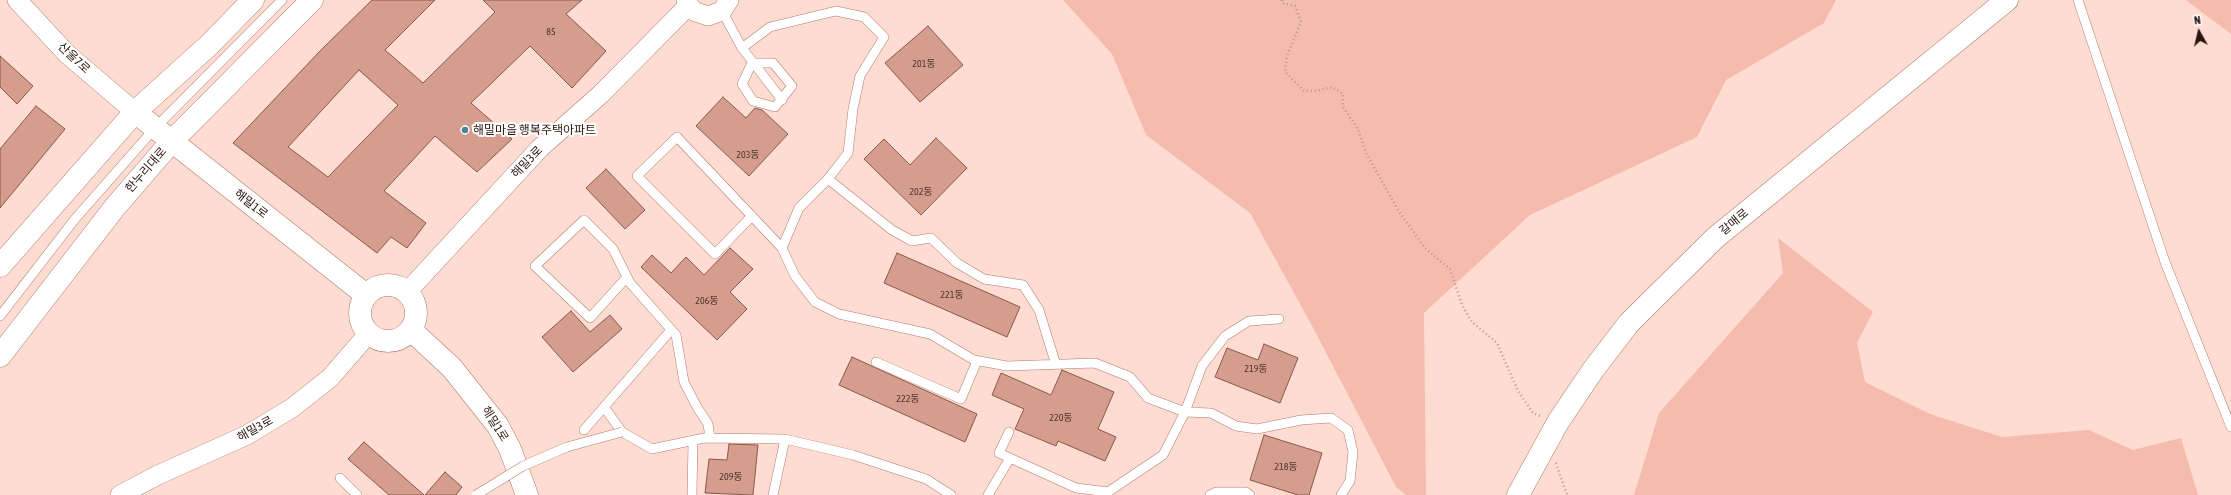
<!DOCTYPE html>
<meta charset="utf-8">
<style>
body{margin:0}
#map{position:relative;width:2231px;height:495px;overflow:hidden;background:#ffdcd2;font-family:"Asap Condensed",sans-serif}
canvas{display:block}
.north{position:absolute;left:2179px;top:12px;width:40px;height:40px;-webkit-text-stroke:3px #fff;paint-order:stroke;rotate:352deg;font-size:11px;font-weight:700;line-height:16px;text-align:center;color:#29150f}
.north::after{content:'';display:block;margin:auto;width:14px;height:18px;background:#29150f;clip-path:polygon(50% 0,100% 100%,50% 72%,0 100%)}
</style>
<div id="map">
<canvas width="2231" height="495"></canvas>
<div class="north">N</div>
</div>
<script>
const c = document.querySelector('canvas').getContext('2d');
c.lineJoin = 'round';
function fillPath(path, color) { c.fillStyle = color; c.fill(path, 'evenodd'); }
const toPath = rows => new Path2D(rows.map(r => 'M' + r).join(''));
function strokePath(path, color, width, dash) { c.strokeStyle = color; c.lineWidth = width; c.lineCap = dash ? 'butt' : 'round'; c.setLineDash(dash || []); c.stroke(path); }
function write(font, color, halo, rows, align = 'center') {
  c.font = font + ' "Asap Condensed","Noto Sans KR",sans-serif'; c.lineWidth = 4; c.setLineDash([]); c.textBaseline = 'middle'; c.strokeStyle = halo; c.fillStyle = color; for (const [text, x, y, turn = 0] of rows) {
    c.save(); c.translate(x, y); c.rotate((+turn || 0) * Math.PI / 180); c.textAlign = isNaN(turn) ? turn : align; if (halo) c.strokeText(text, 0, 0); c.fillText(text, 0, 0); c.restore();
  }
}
fillPath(toPath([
 [1063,0,1836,0,1824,23,1726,80,1697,137,1530,215,1424,313,1426,495,1406,495,1396,487,1311,324,1250,213,1146,135,1112,54],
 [2186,0,2231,0,2231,34,2187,1],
 [1778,238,1873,312,1857,343,1865,382,1930,414,2002,437,2089,430,2133,450,2181,438,2198,495,1634,495,1659,413,1783,273]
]), '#f5bcad');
const building = toPath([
 [372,0,435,0,385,50,423,83,495,12,483,0,582,0,566,14,606,51,572,88,530,46,471,103,512,139,477,172,435,136,384,191,426,223,407,248,391,237,377,253,233,143,320,51,372,0],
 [359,70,398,105,328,177,288,147,359,70],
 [928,26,963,65,920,102,885,63,928,26],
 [0,56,33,86,17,104,0,87,0,56],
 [723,97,746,118,755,108,762,110,788,134,749,176,696,126,723,97],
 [36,106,65,129,0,208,0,149,36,106],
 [936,138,967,168,921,215,864,159,884,139,910,165,936,138],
 [606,169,645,210,625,229,586,188,606,169],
 [730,248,753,269,730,292,747,309,717,340,641,267,652,255,671,273,686,257,704,275,730,248],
 [897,253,1020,307,1007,337,884,283,897,253],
 [571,311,590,332,610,315,622,329,573,372,542,337,571,311],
 [1264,344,1298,358,1280,403,1215,377,1227,348,1258,360,1264,344],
 [852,357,977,414,965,442,839,385,852,357],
 [1062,370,1114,392,1098,429,1116,437,1105,461,1058,441,1056,446,1015,429,1024,409,992,395,1001,373,1051,395,1062,370],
 [1264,435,1322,453,1309,495,1298,495,1250,480,1264,435],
 [364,442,424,495,389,495,348,459,364,442],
 [729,444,758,445,753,495,705,493,709,459,727,460,729,444],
 [445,472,462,487,456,495,425,495,445,472]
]);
fillPath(building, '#d49d8e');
strokePath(building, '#89584a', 1);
const lane = toPath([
 [2078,0,2165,262,2231,427],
 [722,11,742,48,782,100],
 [742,48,770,27,836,11,864,17,884,37,860,76,853,109,848,153,828,179,799,208,782,248],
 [752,63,773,63,792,86,775,107,753,101,742,84,752,63],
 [828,179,892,230,912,241,931,238,957,263,984,279,1023,285,1039,310,1056,365],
 [752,216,715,254,637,176,677,137,782,248,795,276,815,302,839,314,930,334,974,360,1007,366,1095,363,1130,377,1148,398,1185,412,1211,413,1236,426,1257,429,1301,420,1331,418,1348,430,1353,452,1350,481,1341,495],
 [627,277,590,318,535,266,584,220,613,249,630,283,676,335,684,382,697,407,708,424,710,438],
 [0,316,75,219,155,128,282,0],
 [876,362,961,399,977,361],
 [604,407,622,432,652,449,704,438,785,439,853,455,926,479,951,495],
 [584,430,671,330],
 [1009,432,999,453,1076,488,1108,492,1163,455,1185,412,1202,366,1225,336,1249,321,1279,319],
 [340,478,357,495],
 [692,495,693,441],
 [773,495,785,439],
 [988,495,1010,458],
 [1210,495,1216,492,1246,492,1250,495]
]);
const street = toPath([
 [17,0,67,54,135,112],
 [686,0,693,11,708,16,722,11,729,0],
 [407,292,540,148,601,94,688,6],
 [120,495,158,475,247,435,292,408,330,378,369,333]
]);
const secondary = toPath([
 [135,112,366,295],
 [0,266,135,112,209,45,253,0],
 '360 313a28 28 0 1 1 56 0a28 28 0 1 1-56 0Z',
 [411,330,452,368,498,426,510,449,527,495],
 [0,356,115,207,172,141,312,0],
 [1518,495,1558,422,1593,370,1629,323,1715,238,2007,0]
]);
strokePath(lane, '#af7b6c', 10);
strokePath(street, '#af7b6c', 20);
strokePath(secondary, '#af7b6c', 23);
strokePath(toPath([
 [1282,0,1282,3,1295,6,1301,22,1287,56,1285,72,1304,91,1316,91,1332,87,1343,94,1343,107,1358,129,1366,153,1398,210,1425,248,1450,269,1462,305,1472,322,1497,343,1518,391,1533,413,1540,416],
 [1556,463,1567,495]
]), '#b5978f', 2.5, [1, 3]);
strokePath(lane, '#fff', 9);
strokePath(street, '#fff', 19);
strokePath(secondary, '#fff', 22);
const laneBridge = toPath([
 [476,495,523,466,567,447,622,432]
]);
strokePath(laneBridge, '#af7b6c', 10, []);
strokePath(laneBridge, '#fff', 9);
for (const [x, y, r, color] of [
 [465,130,4,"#448697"]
]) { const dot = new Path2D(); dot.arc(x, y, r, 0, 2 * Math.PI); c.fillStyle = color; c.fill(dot); strokePath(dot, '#fff', 1.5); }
write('10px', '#54372f', null, [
 ["85",551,32],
 ["201동",924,64],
 ["203동",748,155],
 ["202동",921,192],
 ["221동",952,295],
 ["206동",707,301],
 ["219동",1256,369],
 ["222동",908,399],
 ["220동",1061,418],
 ["218동",1286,467],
 ["209동",731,477]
]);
write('12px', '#29150f', '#fff', [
 ["산울7로",74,58,43],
 ["해밀3로",527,162,-46],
 ["한누리대로",146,170,-49],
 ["해밀1로",251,204,38],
 ["갈매로",1734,222,-40],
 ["해밀1로",495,424,58],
 ["해밀3로",255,429,-29]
]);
write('12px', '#29150f', '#fff', [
 ["해밀마을 행복주택아파트",473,130]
], 'left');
</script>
